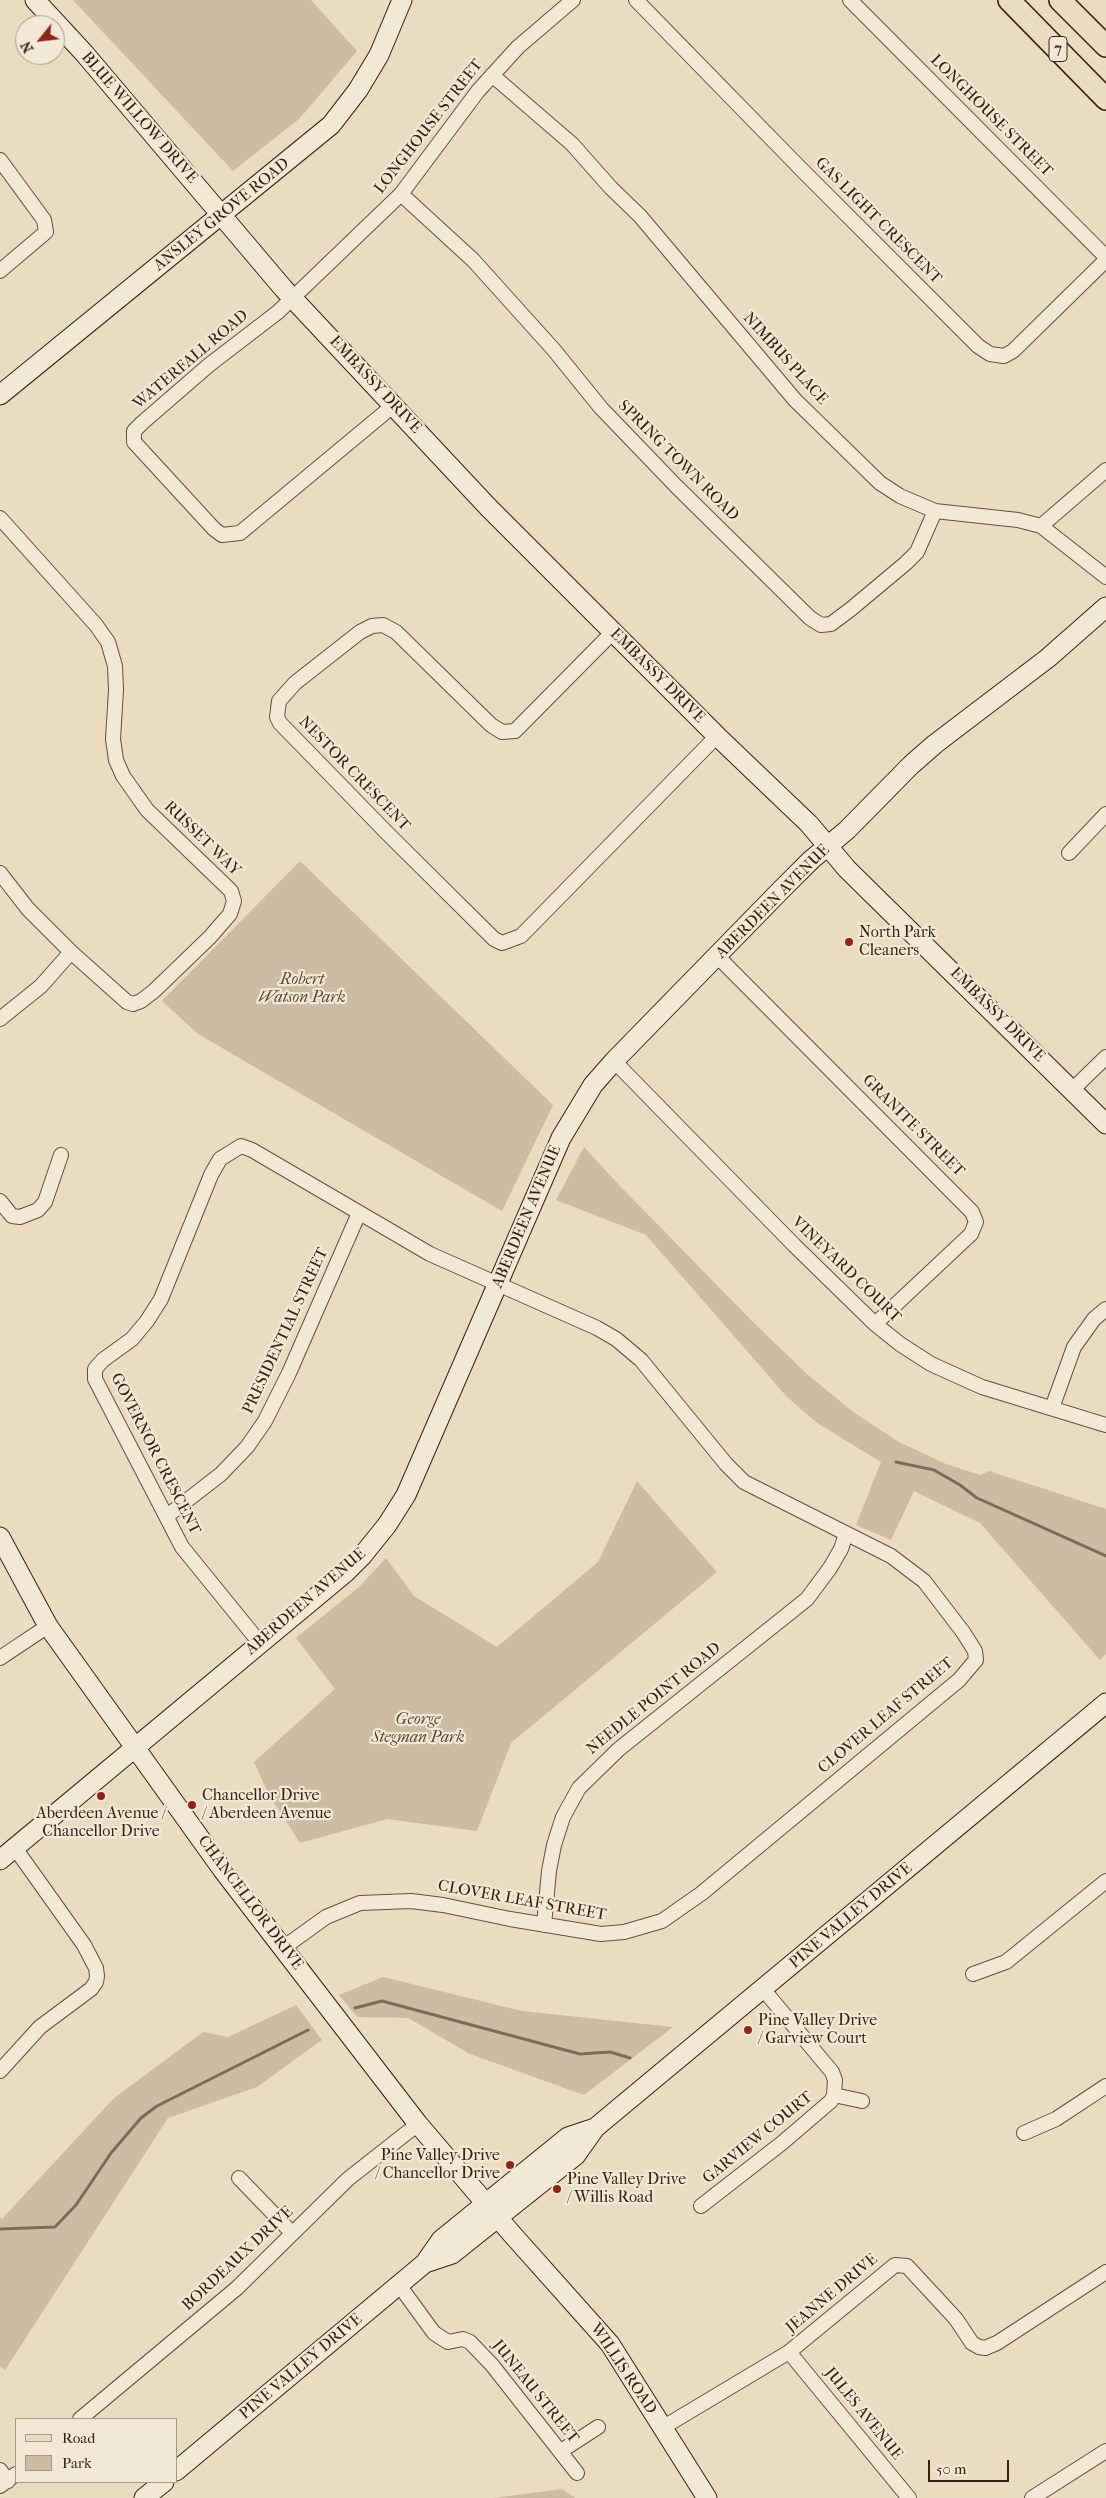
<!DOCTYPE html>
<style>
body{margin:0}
#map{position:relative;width:1106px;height:2498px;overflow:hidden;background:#ebdbc0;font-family:"IM FELL French Canon",serif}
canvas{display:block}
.legend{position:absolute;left:15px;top:2418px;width:162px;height:65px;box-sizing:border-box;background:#f2e8d6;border:1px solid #a89888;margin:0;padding:6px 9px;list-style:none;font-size:15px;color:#382013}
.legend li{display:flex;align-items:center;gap:10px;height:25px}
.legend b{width:25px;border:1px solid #a89888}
.north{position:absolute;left:15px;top:15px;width:50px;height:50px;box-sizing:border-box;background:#f2e8d6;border:1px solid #a89888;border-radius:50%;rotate:241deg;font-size:14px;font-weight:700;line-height:20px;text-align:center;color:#382013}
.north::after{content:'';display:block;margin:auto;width:18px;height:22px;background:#8f2418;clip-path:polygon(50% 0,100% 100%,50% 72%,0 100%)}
.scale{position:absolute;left:928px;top:2460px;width:81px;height:22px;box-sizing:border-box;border:2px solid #382013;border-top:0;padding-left:6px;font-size:15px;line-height:18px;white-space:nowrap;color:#382013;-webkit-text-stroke:4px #f2e8d6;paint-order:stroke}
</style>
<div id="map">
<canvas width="1106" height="2498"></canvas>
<ul class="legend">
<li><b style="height:6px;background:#ebdbc0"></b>Road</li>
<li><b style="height:14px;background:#cdbba3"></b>Park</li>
</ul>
<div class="north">N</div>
<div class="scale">50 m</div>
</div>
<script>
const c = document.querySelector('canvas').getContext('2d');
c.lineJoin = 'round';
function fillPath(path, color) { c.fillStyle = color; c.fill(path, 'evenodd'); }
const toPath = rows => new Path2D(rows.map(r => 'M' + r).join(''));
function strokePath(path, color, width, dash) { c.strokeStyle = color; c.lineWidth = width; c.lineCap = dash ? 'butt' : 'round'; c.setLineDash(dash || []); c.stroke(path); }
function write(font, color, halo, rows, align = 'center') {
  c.font = font + ' "IM FELL French Canon",serif'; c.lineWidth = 4.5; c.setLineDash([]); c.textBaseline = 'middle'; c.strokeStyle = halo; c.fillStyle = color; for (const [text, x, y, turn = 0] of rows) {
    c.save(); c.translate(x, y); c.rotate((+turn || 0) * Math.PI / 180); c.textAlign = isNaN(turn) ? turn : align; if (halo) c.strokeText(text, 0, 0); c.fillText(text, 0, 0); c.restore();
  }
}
fillPath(toPath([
 [73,0,311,0,357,51,299,119,233,171],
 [300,861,553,1105,502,1211,198,1034,162,1001],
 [584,1147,619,1185,754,1323,807,1374,853,1412,899,1442,946,1464,980,1475,989,1471,1106,1509,1106,1654,1100,1660,980,1523,914,1491,891,1540,856,1525,881,1462,817,1423,787,1397,646,1235,556,1200],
 [637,1481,717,1572,511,1743,477,1831,387,1819,300,1843,269,1795,254,1762,335,1689,296,1638,360,1586,386,1558,414,1596,497,1647,598,1562],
 [383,1977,522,2011,673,2027,584,2095,470,2054,408,2018,357,2017,339,1995],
 [296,2005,322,2040,257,2087,168,2118,5,2370,0,2366,0,2217,2,2219,113,2099,203,2032,228,2037],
 [562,2489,576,2498,494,2498]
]), '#cdbba3');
strokePath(toPath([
 [896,1462,934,1470,960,1485,977,1498,1106,1556],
 [355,2008,382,2001,580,2054,610,2052,630,2058],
 [0,2229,55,2227,76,2205,111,2153,141,2118,157,2106,308,2030]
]), '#7f6a57', 3);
const street = toPath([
 [636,0,802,170,978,346,990,354,1004,356,1013,351,1106,260],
 [850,0,1106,257],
 [492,75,572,144,611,188,640,216,795,400,880,483,900,496,935,511,1018,520,1041,526,1106,577],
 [0,160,44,220,46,232,0,271],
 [401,194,473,260,554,350,601,408,676,486,810,618,821,625,831,624,851,609,906,563,917,552,935,511],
 [394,405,240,533,222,535,214,529,134,442,134,431,142,423,209,365,278,312,401,194,478,91,518,47,573,0],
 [0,518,96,625,108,642,115,666,116,690,113,739,116,760,123,776,147,810,231,891,234,901,230,914,210,937,154,991,141,1001,133,1004,127,1002,71,952,28,909,0,873],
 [1041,526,1106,470],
 [613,632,515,731,502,732,491,725,396,632,383,625,372,626,360,632,295,683,279,701,277,717,280,723,388,834,494,939,502,943,521,936,717,736],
 [1069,853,1106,814],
 [718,957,972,1212,976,1222,971,1234,875,1324],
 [0,1019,41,986,71,952],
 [614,1061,794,1245,875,1324,900,1344,931,1364,982,1387,1106,1425],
 [1072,1090,1106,1057],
 [0,1201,12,1216,20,1217,38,1210,45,1202,61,1155],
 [1052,1408,1074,1347,1094,1319,1106,1309],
 [167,1516,221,1474,247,1447,265,1421,289,1373,359,1213],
 [260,1643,182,1547,95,1379,95,1369,103,1360,132,1339,147,1321,161,1299,211,1175,220,1159,241,1146,252,1150,430,1254,597,1328,616,1339,641,1360,726,1464,744,1482,891,1556,924,1581,963,1632,975,1651,976,1660,959,1680,702,1893,662,1921,624,1932,601,1934,510,1919,443,1905,411,1901,360,1903,326,1917,283,1948],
 [0,1658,48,1626],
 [544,1925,549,1871,554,1845,563,1817,579,1788,619,1749,807,1599,830,1568,841,1549,846,1534],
 [973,1974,1006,1962,1106,1881],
 [0,2071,40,2027,91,1989,96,1982,97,1976,96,1968,84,1945,15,1848],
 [834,2095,862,2101],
 [1024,2133,1056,2119,1106,2086],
 [239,2178,292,2233],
 [701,2206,782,2143,831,2101,834,2095,835,2080,832,2072,763,1989],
 [399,2285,434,2333,448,2342,463,2339,470,2342,492,2365,577,2473],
 [789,2352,909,2498],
 [80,2419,237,2288,348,2179,418,2124],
 [662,2428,789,2352,895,2265,907,2266,956,2319,972,2343,979,2347,985,2348,997,2343,1106,2272],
 [561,2451,598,2427],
 [0,2470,8,2481],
 [0,2486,16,2474],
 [1032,2498,1106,2451]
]);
const secondary = toPath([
 [35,0,84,53,283,288,488,507,717,736,809,824,847,869,1106,1124],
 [0,395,331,125,358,90,379,55,402,0],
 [0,1537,48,1626,222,1869,418,2124,511,2233,610,2344,707,2498],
 [0,1860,345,1573,362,1556,387,1525,406,1495,561,1138,593,1085,614,1061,779,892,811,860,847,830,911,765,935,744,1048,658,1106,607],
 [425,2263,452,2254,576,2155,595,2128,1106,1703],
 [176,2471,425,2263,441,2240,568,2137,595,2128],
 [144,2498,164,2482]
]);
const primary = toPath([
 [1009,0,1106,99],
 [1060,0,1106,46]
]);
strokePath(street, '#654f3e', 16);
strokePath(secondary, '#382013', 21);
strokePath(primary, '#382013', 24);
strokePath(street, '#f2e8d6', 14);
strokePath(secondary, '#f2e8d6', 19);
strokePath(primary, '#ebdbc0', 21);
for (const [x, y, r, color] of [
 [849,942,5,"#8f2418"],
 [101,1796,5,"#8f2418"],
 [192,1805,5,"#8f2418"],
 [748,2030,5,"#8f2418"],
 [510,2165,5,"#8f2418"],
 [557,2189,5,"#8f2418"]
]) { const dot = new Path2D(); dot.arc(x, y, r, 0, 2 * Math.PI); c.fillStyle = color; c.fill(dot); strokePath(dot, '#f2e8d6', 2); }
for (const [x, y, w] of [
 [1058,49,18]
]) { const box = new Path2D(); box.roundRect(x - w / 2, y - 12.5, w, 25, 4); c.fillStyle = '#f2e8d6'; c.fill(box); strokePath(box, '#382013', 1); }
write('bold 15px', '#382013', null, [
 ["7",1058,49]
]);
write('16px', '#382013', '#f2e8d6', [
 ["LONGHOUSE STREET",991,116,45],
 ["BLUE WILLOW DRIVE",139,118,49],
 ["LONGHOUSE STREET",429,127,-52],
 ["ANSLEY GROVE ROAD",222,215,-39],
 ["GAS LIGHT CRESCENT",878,221,45],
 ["NIMBUS PLACE",785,359,48],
 ["WATERFALL ROAD",191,360,-40],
 ["EMBASSY DRIVE",375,385,47],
 ["SPRING TOWN ROAD",678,461,45],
 ["EMBASSY DRIVE",657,676,45],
 ["NESTOR CRESCENT",354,774,46],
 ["RUSSET WAY",202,839,44],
 ["ABERDEEN AVENUE",773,902,-45],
 ["EMBASSY DRIVE",997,1015,45],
 ["GRANITE STREET",913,1126,45],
 ["ABERDEEN AVENUE",527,1217,-67],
 ["VINEYARD COURT",846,1270,44],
 ["PRESIDENTIAL STREET",286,1331,-65],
 ["GOVERNOR CRESCENT",155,1454,63],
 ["ABERDEEN AVENUE",306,1602,-41],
 ["NEEDLE POINT ROAD",654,1699,-39],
 ["CLOVER LEAF STREET",886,1716,-40],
 ["CLOVER LEAF STREET",522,1901,10],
 ["CHANCELLOR DRIVE",250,1903,53],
 ["PINE VALLEY DRIVE",851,1916,-40],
 ["GARVIEW COURT",758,2138,-39],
 ["BORDEAUX DRIVE",238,2259,-43],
 ["JEANNE DRIVE",832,2294,-40],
 ["PINE VALLEY DRIVE",301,2367,-40],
 ["WILLIS ROAD",623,2369,56],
 ["JUNEAU STREET",535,2392,51],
 ["JULES AVENUE",863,2414,51]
]);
write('16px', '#382013', '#f2e8d6', [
 ["North Park",859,933],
 ["Cleaners",859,951],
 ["Chancellor Drive",202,1796],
 ["/ Aberdeen Avenue",202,1814],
 ["Aberdeen Avenue /",101,1814,"center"],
 ["Chancellor Drive",101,1832,"center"],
 ["Pine Valley Drive",758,2021],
 ["/ Garview Court",758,2039],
 ["Pine Valley Drive",500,2156,"right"],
 ["/ Chancellor Drive",500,2174,"right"],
 ["Pine Valley Drive",567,2180],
 ["/ Willis Road",567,2198]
], 'left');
write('italic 16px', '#5d4737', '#f2e8d6', [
 ["Robert",302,980],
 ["Watson Park",302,998],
 ["George",418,1720],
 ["Stegman Park",418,1738]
]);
</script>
